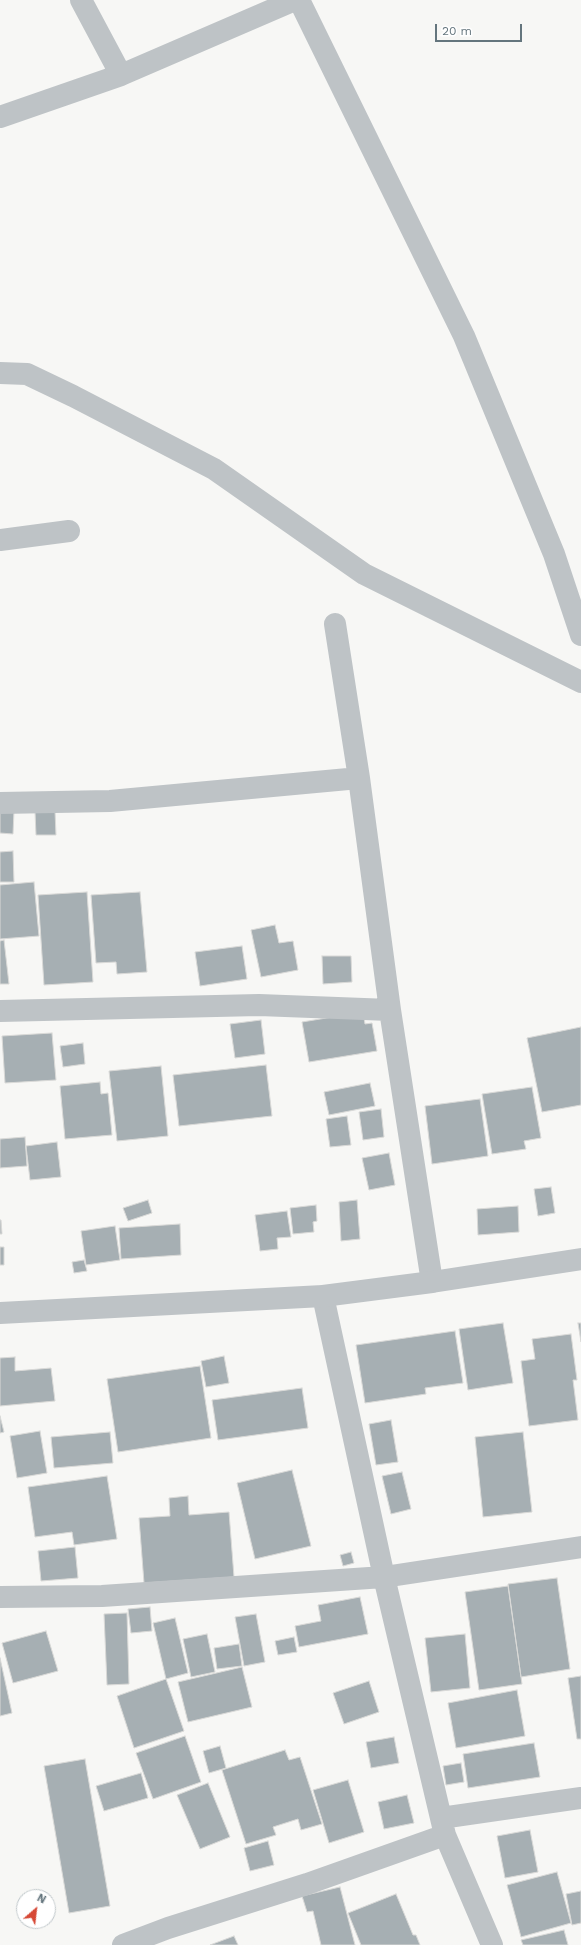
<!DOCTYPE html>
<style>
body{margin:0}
#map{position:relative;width:581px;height:1945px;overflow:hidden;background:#f7f7f5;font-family:"Work Sans",sans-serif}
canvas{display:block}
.north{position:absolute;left:16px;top:1889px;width:40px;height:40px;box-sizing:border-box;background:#fff;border:1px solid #c1c8cb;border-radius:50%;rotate:28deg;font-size:11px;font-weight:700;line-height:16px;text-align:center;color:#64757d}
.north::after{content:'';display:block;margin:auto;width:14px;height:18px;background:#d64835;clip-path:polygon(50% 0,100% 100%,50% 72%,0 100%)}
.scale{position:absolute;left:435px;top:24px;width:87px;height:18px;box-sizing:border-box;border:2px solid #64757d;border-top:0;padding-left:5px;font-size:12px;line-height:14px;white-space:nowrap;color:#64757d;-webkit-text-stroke:3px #fff;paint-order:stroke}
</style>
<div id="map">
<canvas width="581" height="1945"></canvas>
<div class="north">N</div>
<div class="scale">20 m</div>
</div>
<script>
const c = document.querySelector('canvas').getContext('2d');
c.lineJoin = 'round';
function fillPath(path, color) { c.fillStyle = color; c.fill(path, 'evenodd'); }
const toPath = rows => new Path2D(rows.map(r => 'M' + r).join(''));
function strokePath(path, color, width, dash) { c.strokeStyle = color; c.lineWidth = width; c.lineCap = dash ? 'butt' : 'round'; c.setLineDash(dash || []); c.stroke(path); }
const building = toPath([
 [0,810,14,811,13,834,0,833,0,810],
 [55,811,56,835,36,835,35,812,55,811],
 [13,851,14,882,0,882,0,852,13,851],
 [34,882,39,936,0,939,0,885,34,882],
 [87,892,93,982,44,985,38,895,87,892],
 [140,892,147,972,117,974,116,962,96,963,91,895,140,892],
 [275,925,279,943,293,941,298,970,261,977,251,930,275,925],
 [4,940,9,984,0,984,0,941,4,940],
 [242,946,247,979,200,986,195,952,242,946],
 [322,956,351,956,352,982,323,984,322,956],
 [363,1012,365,1024,372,1023,377,1051,309,1062,302,1022,363,1012],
 [261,1020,265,1054,235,1058,230,1024,261,1020],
 [581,1027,581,1105,542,1112,527,1038,581,1027],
 [52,1033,56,1080,5,1083,2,1036,52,1033],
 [83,1043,85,1064,63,1067,60,1046,83,1043],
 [266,1065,272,1116,179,1126,173,1075,266,1065],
 [161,1066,168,1136,117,1141,109,1071,161,1066],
 [100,1082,101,1094,108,1093,112,1135,65,1139,60,1086,100,1082],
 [370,1083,375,1106,329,1115,324,1092,370,1083],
 [532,1087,541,1138,524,1141,526,1149,492,1154,482,1094,532,1087],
 [480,1099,488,1156,432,1164,425,1106,480,1099],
 [381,1109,384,1137,363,1140,359,1112,381,1109],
 [347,1116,351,1145,330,1147,326,1119,347,1116],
 [25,1137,27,1166,0,1168,0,1139,25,1137],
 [57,1142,61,1177,30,1180,26,1146,57,1142],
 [389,1153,395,1185,369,1190,362,1158,389,1153],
 [551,1187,555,1213,538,1216,534,1189,551,1187],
 [148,1200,152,1213,128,1221,123,1208,148,1200],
 [357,1200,360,1239,341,1241,339,1202,357,1200],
 [316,1205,317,1221,313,1222,314,1232,293,1234,290,1208,316,1205],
 [518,1206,519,1232,478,1235,477,1209,518,1206],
 [287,1211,291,1237,277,1238,278,1249,260,1251,255,1215,287,1211],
 [0,1220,1,1220,2,1234,0,1234,0,1220],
 [180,1224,181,1255,121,1259,119,1228,180,1224],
 [115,1226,120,1260,86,1265,81,1231,115,1226],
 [0,1247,4,1247,4,1265,0,1265,0,1247],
 [84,1260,87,1271,74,1273,72,1262,84,1260],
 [503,1323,513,1383,468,1390,459,1329,503,1323],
 [578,1323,581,1323,581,1342,578,1323],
 [455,1331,463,1383,425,1388,426,1394,365,1403,356,1345,455,1331],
 [571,1334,577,1380,573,1380,578,1420,529,1426,521,1361,535,1359,532,1339,571,1334],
 [224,1356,229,1383,206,1387,201,1361,224,1356],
 [15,1357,15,1371,51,1368,55,1401,0,1406,0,1358,15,1357],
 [200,1366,211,1438,118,1452,107,1379,200,1366],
 [302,1388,308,1428,218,1440,212,1400,302,1388],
 [0,1416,4,1432,0,1433,0,1416],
 [391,1420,398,1462,376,1465,369,1424,391,1420],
 [40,1431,47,1473,17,1478,10,1436,40,1431],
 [110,1432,113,1463,54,1468,51,1437,110,1432],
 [523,1432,532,1512,483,1517,475,1437,523,1432],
 [292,1470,311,1546,255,1559,237,1483,292,1470],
 [402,1472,411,1509,391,1514,382,1476,402,1472],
 [107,1476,117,1539,74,1545,72,1532,35,1537,28,1487,107,1476],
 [188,1496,189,1515,229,1512,234,1577,144,1583,139,1518,170,1516,169,1498,188,1496],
 [75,1547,78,1578,41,1581,38,1551,75,1547],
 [351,1552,354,1563,343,1566,340,1555,351,1552],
 [557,1578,570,1669,521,1677,508,1584,557,1578],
 [508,1586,522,1684,479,1690,465,1592,508,1586],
 [360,1597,368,1634,299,1647,295,1626,321,1621,318,1605,360,1597],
 [150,1607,152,1631,131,1633,128,1609,150,1607],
 [127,1613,129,1684,107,1685,104,1614,127,1613],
 [256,1614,265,1662,244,1666,235,1617,256,1614],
 [175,1618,188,1673,166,1679,153,1623,175,1618],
 [46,1631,58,1671,13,1683,2,1643,46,1631],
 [207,1634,215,1672,191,1677,183,1639,207,1634],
 [465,1634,470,1688,431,1692,425,1638,465,1634],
 [294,1637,297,1652,278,1655,275,1641,294,1637],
 [239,1644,242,1666,217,1669,214,1648,239,1644],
 [0,1658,12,1713,0,1716,0,1658],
 [242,1667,252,1707,188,1722,178,1682,242,1667],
 [581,1676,581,1739,577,1739,568,1678,581,1676],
 [166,1679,184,1731,134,1748,117,1696,166,1679],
 [369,1681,379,1712,344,1724,333,1693,369,1681],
 [517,1690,525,1736,456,1748,448,1703,517,1690],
 [185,1736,201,1782,153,1799,136,1753,185,1736],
 [394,1737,399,1763,371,1768,366,1742,394,1737],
 [534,1743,540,1777,468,1788,463,1754,534,1743],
 [220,1746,226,1768,209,1773,203,1751,220,1746],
 [285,1750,289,1760,300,1757,322,1824,301,1830,298,1819,273,1827,276,1835,246,1844,222,1770,285,1750],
 [85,1759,110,1906,69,1913,44,1766,85,1759],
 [461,1763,464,1782,446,1785,443,1766,461,1763],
 [141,1773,148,1798,104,1811,96,1786,141,1773],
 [348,1780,364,1832,329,1843,313,1790,348,1780],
 [208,1783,230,1837,200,1849,177,1795,208,1783],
 [407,1795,414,1823,384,1829,378,1802,407,1795],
 [530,1830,538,1872,505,1878,497,1836,530,1830],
 [268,1841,274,1865,250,1871,244,1848,268,1841],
 [557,1872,571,1923,521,1937,507,1885,557,1872],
 [340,1887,355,1945,321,1945,313,1911,307,1912,302,1896,340,1887],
 [581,1891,581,1923,572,1925,566,1894,581,1891],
 [396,1894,413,1935,416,1935,420,1945,361,1945,348,1913,396,1894],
 [564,1930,568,1945,523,1945,521,1940,564,1930],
 [234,1936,238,1945,210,1945,234,1936]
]);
fillPath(building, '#a6afb3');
strokePath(building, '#d9d9d7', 1);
strokePath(toPath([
 [81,0,121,75],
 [299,0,464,336,554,554,581,635],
 [0,117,121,75,295,0],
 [0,373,27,374,73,396,214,469,364,574,581,682],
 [0,540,69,531],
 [335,624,359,778,390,1010,432,1282],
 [0,803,110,801,359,778],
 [0,1011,259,1005,390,1010],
 [323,1296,384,1577,445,1835,492,1945],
 [0,1597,102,1596,384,1577,581,1547],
 [441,1818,581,1798],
 [123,1945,168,1928,307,1884,445,1835]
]), '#bec3c6', 22);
strokePath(toPath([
 [0,1313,323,1296,432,1282,581,1259]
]), '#bec3c6', 22);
</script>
